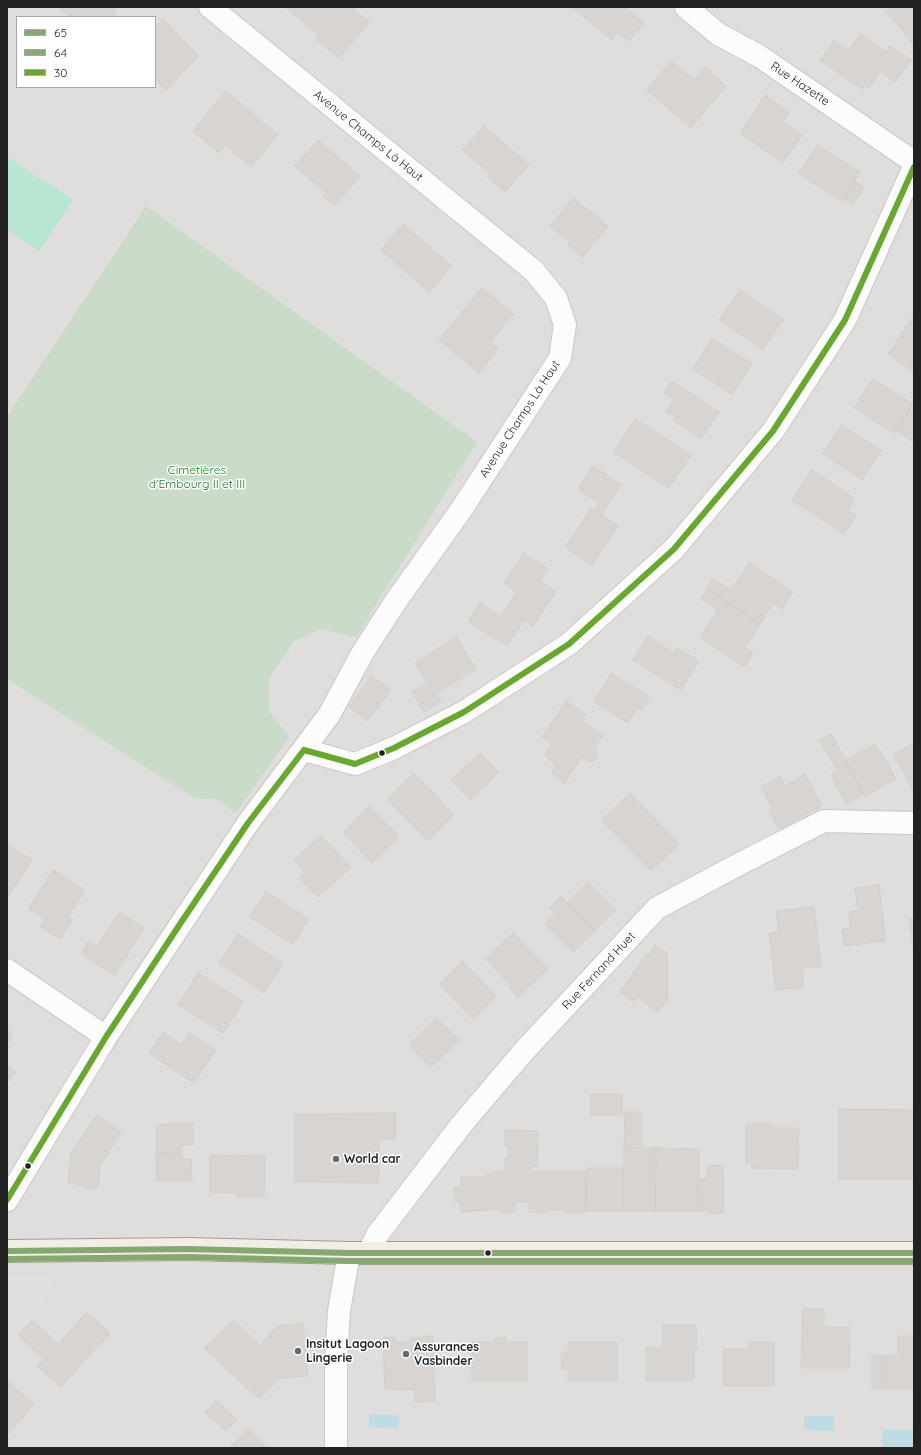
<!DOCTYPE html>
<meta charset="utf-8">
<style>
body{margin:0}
#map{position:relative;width:921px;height:1455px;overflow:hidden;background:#f0eeeb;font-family:Quicksand,sans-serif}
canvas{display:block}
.frame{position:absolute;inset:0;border:8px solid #222;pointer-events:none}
.legend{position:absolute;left:16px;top:16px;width:140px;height:72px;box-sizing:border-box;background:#fff;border:1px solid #a7a7a7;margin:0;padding:5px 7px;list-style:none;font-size:12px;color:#222}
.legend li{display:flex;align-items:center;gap:8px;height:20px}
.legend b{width:20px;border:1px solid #a7a7a7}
</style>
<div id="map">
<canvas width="921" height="1455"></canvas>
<div class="frame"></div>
<ul class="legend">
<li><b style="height:5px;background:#85a970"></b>65</li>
<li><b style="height:5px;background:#85a970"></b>64</li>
<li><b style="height:5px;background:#69a82f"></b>30</li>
</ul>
</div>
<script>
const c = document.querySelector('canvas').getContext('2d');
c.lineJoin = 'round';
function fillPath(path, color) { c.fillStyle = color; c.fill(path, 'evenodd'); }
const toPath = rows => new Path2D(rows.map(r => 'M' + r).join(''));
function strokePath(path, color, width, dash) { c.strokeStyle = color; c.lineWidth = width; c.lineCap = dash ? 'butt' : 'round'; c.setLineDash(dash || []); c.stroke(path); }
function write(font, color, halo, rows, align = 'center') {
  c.font = font + ' Quicksand,sans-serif'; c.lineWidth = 3; c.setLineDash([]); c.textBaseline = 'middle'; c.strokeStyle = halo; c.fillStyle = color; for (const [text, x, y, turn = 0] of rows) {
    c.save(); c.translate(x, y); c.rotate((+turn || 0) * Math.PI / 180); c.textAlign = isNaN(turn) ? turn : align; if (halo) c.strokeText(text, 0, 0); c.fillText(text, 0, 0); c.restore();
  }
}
fillPath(toPath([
 [7,7,914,7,914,1448,7,1448],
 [17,17,155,17,155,87,17,87]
]), '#dfdedc');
fillPath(toPath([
 [146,206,477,442,356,637,321,629,294,641,269,679,269,711,289,737,236,813,216,799,194,798,7,679,7,417]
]), '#cadbca');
fillPath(toPath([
 [7,157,73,200,39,251,7,230]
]), '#b7e6d2');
fillPath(toPath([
 [7,1275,57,1275,42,1307,9,1345,7,1343]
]), '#e0dfde');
fillPath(toPath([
 [370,1414,399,1416,398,1429,369,1427],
 [804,1416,834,1416,834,1431,804,1430],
 [882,1429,914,1430,914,1447,882,1447]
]), '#bfdbe3');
const building = toPath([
 [58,7,113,7,117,11,112,17,70,17,58,7],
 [289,7,351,7,369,22,339,58,316,39,319,35,287,9,289,7],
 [572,7,624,7,644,23,629,41,618,32,612,40,572,7],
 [892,7,914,7,914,46,887,11,892,7],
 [163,19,199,56,166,90,155,80,155,59,156,58,155,57,155,27,163,19],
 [860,34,886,52,890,46,911,60,896,82,880,71,869,88,864,85,862,89,820,60,834,40,849,51,860,34],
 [671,61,694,80,705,67,726,86,691,128,647,90,671,61],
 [226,91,278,135,251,167,225,145,219,153,193,131,226,91],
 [765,95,789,112,783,122,802,135,783,163,740,133,765,95],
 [484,126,529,165,505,192,487,177,490,174,463,150,484,126],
 [318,140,360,176,334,206,323,196,326,193,295,166,318,140],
 [817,145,860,172,842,201,798,174,817,145],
 [854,181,864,187,853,204,844,198,854,181],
 [573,198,608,226,582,257,568,245,570,242,550,226,573,198],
 [403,224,452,266,429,292,381,250,403,224],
 [482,288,513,314,490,342,498,349,479,373,439,340,482,288],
 [740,290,783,320,763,349,719,320,740,290],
 [914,315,914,325,909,322,914,315],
 [909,322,914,325,914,372,888,354,909,322],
 [712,338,752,364,732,394,693,369,712,338],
 [873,379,913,404,894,433,854,408,873,379],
 [672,381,719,412,701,439,673,420,675,417,666,412,674,400,664,393,672,381],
 [913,404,914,405,914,442,896,431,913,404],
 [635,419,691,455,669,488,614,452,635,419],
 [841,425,881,450,862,480,823,454,841,425],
 [593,466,621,484,601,515,618,526,592,565,565,547,591,508,595,510,600,503,578,489,593,466],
 [812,470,855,499,848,511,856,516,844,534,792,500,812,470],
 [524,553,548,569,540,581,556,592,533,626,524,620,507,646,468,621,480,603,500,617,517,592,504,583,524,553],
 [749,563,793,592,782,609,773,603,760,624,707,589,713,579,731,590,749,563],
 [707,589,760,624,745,647,753,653,744,667,700,637,718,610,701,599,707,589],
 [648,636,674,653,677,648,699,661,681,690,633,660,648,636],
 [456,637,476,669,436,694,441,701,424,712,412,692,427,683,415,663,456,637],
 [611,673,649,697,642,710,637,707,628,723,594,702,611,673],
 [371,676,391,690,368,721,349,707,371,676],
 [566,701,585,714,580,721,603,735,595,747,597,756,594,761,587,761,582,757,564,784,551,771,556,766,545,755,552,742,542,737,566,701],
 [831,734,864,794,846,804,831,775,838,772,820,740,831,734],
 [875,744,878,750,879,749,896,779,865,796,845,760,875,744],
 [913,744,914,745,914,791,894,754,913,744],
 [480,753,499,772,470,800,451,780,480,753],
 [414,773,454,815,428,841,387,799,414,773],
 [805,774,822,806,779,829,769,811,773,809,761,787,780,776,785,786,805,774],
 [630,793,679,844,651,871,602,820,630,793],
 [369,806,399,837,372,863,343,832,369,806],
 [321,835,351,867,318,897,299,877,305,872,294,860,321,835],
 [7,844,32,860,7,898,7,844],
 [53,870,85,890,68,917,73,919,60,939,40,927,45,919,28,909,53,870],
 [588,882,616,910,595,931,567,903,588,882],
 [879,885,886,941,844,946,842,929,851,928,849,912,858,911,855,888,879,885],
 [266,892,309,919,293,944,250,917,266,892],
 [561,896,595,931,573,952,545,924,555,914,549,908,561,896],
 [814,907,821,966,802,968,804,987,776,990,769,933,779,932,776,911,814,907],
 [119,912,144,928,115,975,81,954,88,941,97,947,119,912],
 [909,919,914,919,914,954,909,919],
 [513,933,548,969,518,997,509,988,511,986,486,959,513,933],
 [238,934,283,964,264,993,219,963,238,934],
 [655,945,667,953,668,1000,658,1012,639,998,632,1001,620,992,646,954,649,955,655,945],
 [463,961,496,996,473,1019,439,984,463,961],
 [198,973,243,1002,223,1033,178,1004,198,973],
 [436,1018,459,1040,431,1067,409,1045,436,1018],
 [7,1030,13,1034,7,1044,7,1030],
 [163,1032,181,1045,189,1033,216,1050,194,1083,149,1053,163,1032],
 [7,1066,15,1072,7,1083,7,1066],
 [591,1094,622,1094,622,1115,591,1115,591,1094],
 [839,1109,914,1110,914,1179,839,1179,839,1109],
 [625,1112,642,1112,642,1148,624,1148,625,1112],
 [396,1113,396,1139,379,1139,379,1183,295,1182,295,1114,396,1113],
 [97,1115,121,1132,100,1166,98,1188,84,1188,85,1185,68,1183,71,1153,97,1115],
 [193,1123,193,1145,181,1145,181,1152,156,1153,157,1125,193,1123],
 [746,1124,774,1124,775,1128,799,1128,798,1169,751,1168,752,1164,746,1163,746,1124],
 [505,1130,538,1131,537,1166,530,1166,530,1172,586,1172,585,1212,565,1212,565,1210,544,1210,545,1212,529,1212,529,1202,516,1202,515,1212,499,1212,500,1209,460,1212,460,1201,454,1201,454,1188,460,1188,461,1177,486,1177,486,1175,492,1172,505,1170,505,1158,508,1158,508,1146,505,1145,505,1130],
 [624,1148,656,1148,655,1211,624,1211,624,1148],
 [656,1148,699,1149,698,1211,655,1211,656,1148],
 [181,1152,181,1159,191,1159,192,1181,156,1181,156,1153,181,1152],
 [210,1155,265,1156,264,1197,236,1197,236,1193,210,1192,210,1155],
 [723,1165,724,1213,708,1214,708,1211,698,1211,699,1179,707,1179,707,1166,723,1165],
 [587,1168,624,1168,624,1211,586,1211,587,1168],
 [803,1308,824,1309,824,1327,850,1327,849,1368,801,1368,803,1308],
 [87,1312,110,1333,61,1387,37,1366,44,1359,18,1335,32,1320,58,1344,87,1312],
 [234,1320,260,1346,277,1326,303,1323,308,1376,280,1378,259,1399,204,1348,234,1320],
 [663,1325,696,1325,697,1349,694,1349,694,1380,646,1380,646,1348,663,1348,663,1325],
 [433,1336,435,1401,415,1402,415,1390,385,1389,383,1337,395,1338,396,1342,407,1342,410,1338,433,1336],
 [898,1336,914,1336,914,1389,882,1389,882,1356,898,1356,898,1336],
 [505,1337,506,1342,527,1342,527,1381,472,1381,472,1342,495,1342,495,1338,505,1337],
 [568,1342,617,1342,617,1380,568,1380,568,1369,562,1369,561,1352,568,1352,568,1342],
 [749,1342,774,1342,774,1386,723,1386,723,1349,750,1349,749,1342],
 [872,1356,882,1356,882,1388,872,1388,872,1356],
 [7,1380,34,1405,7,1435,7,1380],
 [216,1400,237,1420,226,1431,205,1412,216,1400],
 [248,1429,268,1448,230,1448,248,1429]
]);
fillPath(building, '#d7d4d2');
strokePath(building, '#d3d0cc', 1);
const minor = toPath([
 [686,7,718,34,759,56,914,162],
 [304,750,355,764,394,748,464,712,569,644,674,549,773,431,845,320,914,167],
 [7,970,106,1037],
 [7,1200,106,1037,248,823,329,715,363,652,398,598,461,510,560,358,565,325,556,298,534,271,210,7],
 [369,1253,377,1235,462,1124,524,1051,657,908,745,861,824,821,914,823],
 [336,1448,336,1362,339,1311,349,1253]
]);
const major = toPath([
 [7,1251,188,1249,349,1253,914,1253]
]);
strokePath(minor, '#c9c8c7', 24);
strokePath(major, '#a79c86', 24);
strokePath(minor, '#fdfcfc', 22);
strokePath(major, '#f3ede7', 22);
strokePath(toPath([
 [7,1251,188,1249,349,1253,914,1253]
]), '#85a970', 6);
strokePath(toPath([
 [7,1259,188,1257,349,1261,914,1261]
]), '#85a970', 6);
strokePath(toPath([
 [304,750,355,764,394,748,464,712,569,644,674,549,773,431,845,320,914,167],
 [7,1200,106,1037,180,924,248,823,304,750]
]), '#69a82f', 6);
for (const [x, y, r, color] of [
 [382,753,3.5,"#222"],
 [336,1159,4,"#6a6968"],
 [28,1166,3.5,"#222"],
 [488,1253,3.5,"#222"],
 [298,1351,4,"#6a6968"],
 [406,1354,4,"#6a6968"]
]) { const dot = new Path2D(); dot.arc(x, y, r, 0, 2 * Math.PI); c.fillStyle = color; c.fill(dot); strokePath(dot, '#fff', 1.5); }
write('12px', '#222', '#fff', [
 ["Rue Hazette",800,84,34],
 ["Avenue Champs Là Haut",368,136,39],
 ["Avenue Champs Là Haut",520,419,-57],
 ["Rue Fernand Huet",599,971,-47]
]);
write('12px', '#0c8416', '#fff', [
 ["Cimetières",197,470],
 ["d'Embourg II et III",197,484]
]);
write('bold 12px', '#222', '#fff', [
 ["World car",344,1159],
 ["Insitut Lagoon",306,1344],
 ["Lingerie",306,1358],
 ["Assurances",414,1347],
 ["Vasbinder",414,1361]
], 'left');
</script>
